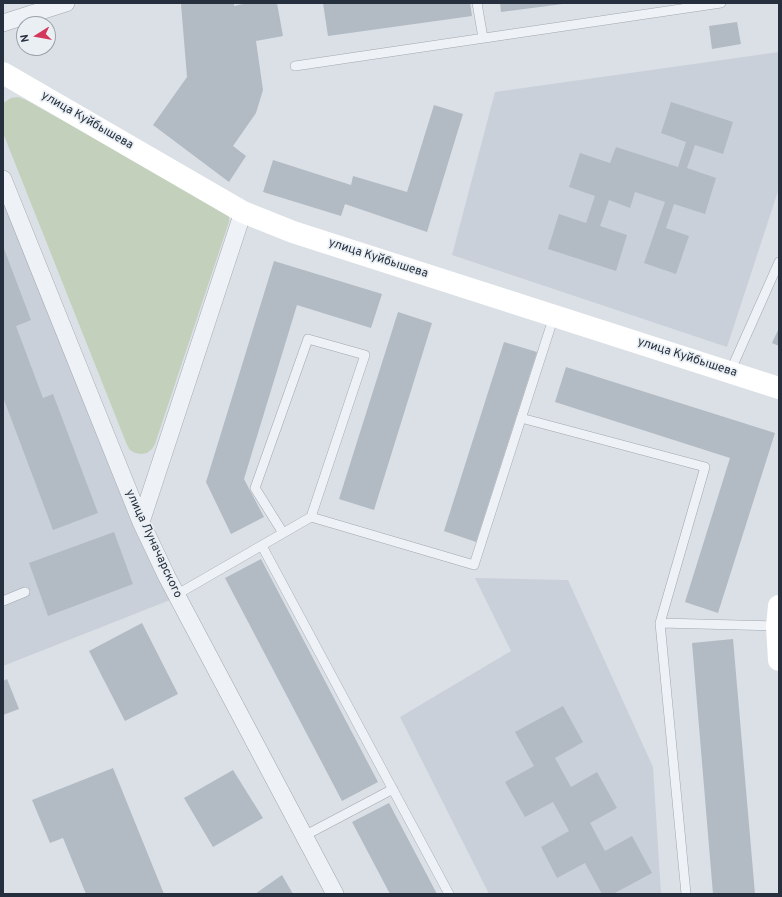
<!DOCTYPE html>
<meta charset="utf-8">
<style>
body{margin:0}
#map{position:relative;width:782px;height:897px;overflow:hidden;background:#dbe0e6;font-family:Overpass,sans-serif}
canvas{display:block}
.frame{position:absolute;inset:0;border:4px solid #252f3d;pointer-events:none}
.north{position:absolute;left:16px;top:16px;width:40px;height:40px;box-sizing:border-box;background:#eaeff4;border:1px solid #9ba2ab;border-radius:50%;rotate:259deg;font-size:11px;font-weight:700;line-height:16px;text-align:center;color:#252f3d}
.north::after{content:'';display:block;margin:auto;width:14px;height:18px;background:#d3385b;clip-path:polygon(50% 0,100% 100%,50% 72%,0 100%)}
</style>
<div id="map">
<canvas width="782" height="897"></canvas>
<div class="frame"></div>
<div class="north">N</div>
</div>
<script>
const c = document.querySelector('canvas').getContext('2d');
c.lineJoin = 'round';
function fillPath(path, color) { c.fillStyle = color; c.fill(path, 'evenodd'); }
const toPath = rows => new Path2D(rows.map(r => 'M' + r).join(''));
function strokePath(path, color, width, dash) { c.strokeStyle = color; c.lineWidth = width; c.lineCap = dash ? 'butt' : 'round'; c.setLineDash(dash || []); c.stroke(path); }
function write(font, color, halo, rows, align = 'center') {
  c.font = font + ' Overpass,sans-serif'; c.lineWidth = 3.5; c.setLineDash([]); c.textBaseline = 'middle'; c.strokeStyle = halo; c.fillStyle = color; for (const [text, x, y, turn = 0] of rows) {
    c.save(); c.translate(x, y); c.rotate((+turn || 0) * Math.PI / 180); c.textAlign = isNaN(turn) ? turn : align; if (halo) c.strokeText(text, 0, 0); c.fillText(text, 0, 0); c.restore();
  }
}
fillPath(toPath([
 [779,52,779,188,727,347,452,255,495,92],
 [3,198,170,600,3,666],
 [475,578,568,580,653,767,661,894,489,894,400,717,511,651]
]), '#c9d0d9');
fillPath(toPath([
 [18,97,26,100,225,210,229,215,229,222,155,444,152,449,147,453,141,454,135,453,130,450,127,445,3,133,3,103,11,98]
]), '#c3d1bc');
fillPath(toPath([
 [191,3,234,3,234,6,248,3,277,3,283,36,256,41,263,90,256,113,233,146,246,156,229,182,153,125,187,77,181,4],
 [323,3,470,3,472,16,328,36],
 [500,3,563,3,563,4,501,12],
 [737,22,741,44,712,49,709,26],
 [671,102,733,122,723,154,695,145,687,168,716,178,705,214,674,204,666,228,689,236,676,274,644,263,665,202,635,192,630,208,609,200,600,226,627,235,616,271,548,249,559,214,586,223,595,196,569,187,580,153,610,163,616,147,678,167,686,142,661,133],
 [434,105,463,114,427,232,345,204,341,216,263,192,273,160,351,185,353,176,407,192],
 [3,246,31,320,16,326,43,398,53,394,98,513,53,530,3,397],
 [274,261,382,294,371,328,297,305,244,479,264,517,231,534,206,482],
 [398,312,432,323,374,510,339,499],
 [779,328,779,346,772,343],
 [504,342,537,352,476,542,444,531],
 [566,367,775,433,718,613,685,602,730,458,555,402],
 [114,532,133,584,48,616,29,563],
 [261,559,378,782,342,801,225,578],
 [142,623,178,694,125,721,89,651],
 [733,639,755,894,713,894,692,643],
 [7,679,19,709,3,715,3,681],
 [563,706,583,742,555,758,571,787,597,772,617,808,590,823,605,851,632,836,652,873,613,894,602,894,585,863,557,878,541,847,569,831,553,802,525,817,505,782,534,766,515,732],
 [113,768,164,894,86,894,63,838,50,843,32,800],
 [233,770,263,818,213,847,184,798],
 [389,803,437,894,390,894,352,822],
 [282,875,293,894,255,894]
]), '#b2bac3');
const lane = toPath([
 [477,3,483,38],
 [295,66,721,3],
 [730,372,779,262],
 [521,418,705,467,660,623,778,626],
 [283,533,255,488,308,339,365,355,311,517],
 [262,546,449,894],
 [176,595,311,517,474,565,554,316],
 [3,601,25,592],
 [660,623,686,894],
 [304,836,393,789]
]);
const street = toPath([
 [3,23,66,3],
 [3,179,141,522,167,577,335,894],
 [141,522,243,212]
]);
strokePath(lane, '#a1a7b0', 10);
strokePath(street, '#a1a7b0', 18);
strokePath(lane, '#eef1f5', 9);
strokePath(street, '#eef1f5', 17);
strokePath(toPath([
 [3,73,243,212,293,232,779,388],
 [779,606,777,626,779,660]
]), '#fff', 22);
write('12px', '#252f3d', '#eaeff4', [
 ["улица Куйбышева",87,121,30],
 ["улица Куйбышева",378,259,18],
 ["улица Куйбышева",687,358,18],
 ["улица Луначарского",153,544,65]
]);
</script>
